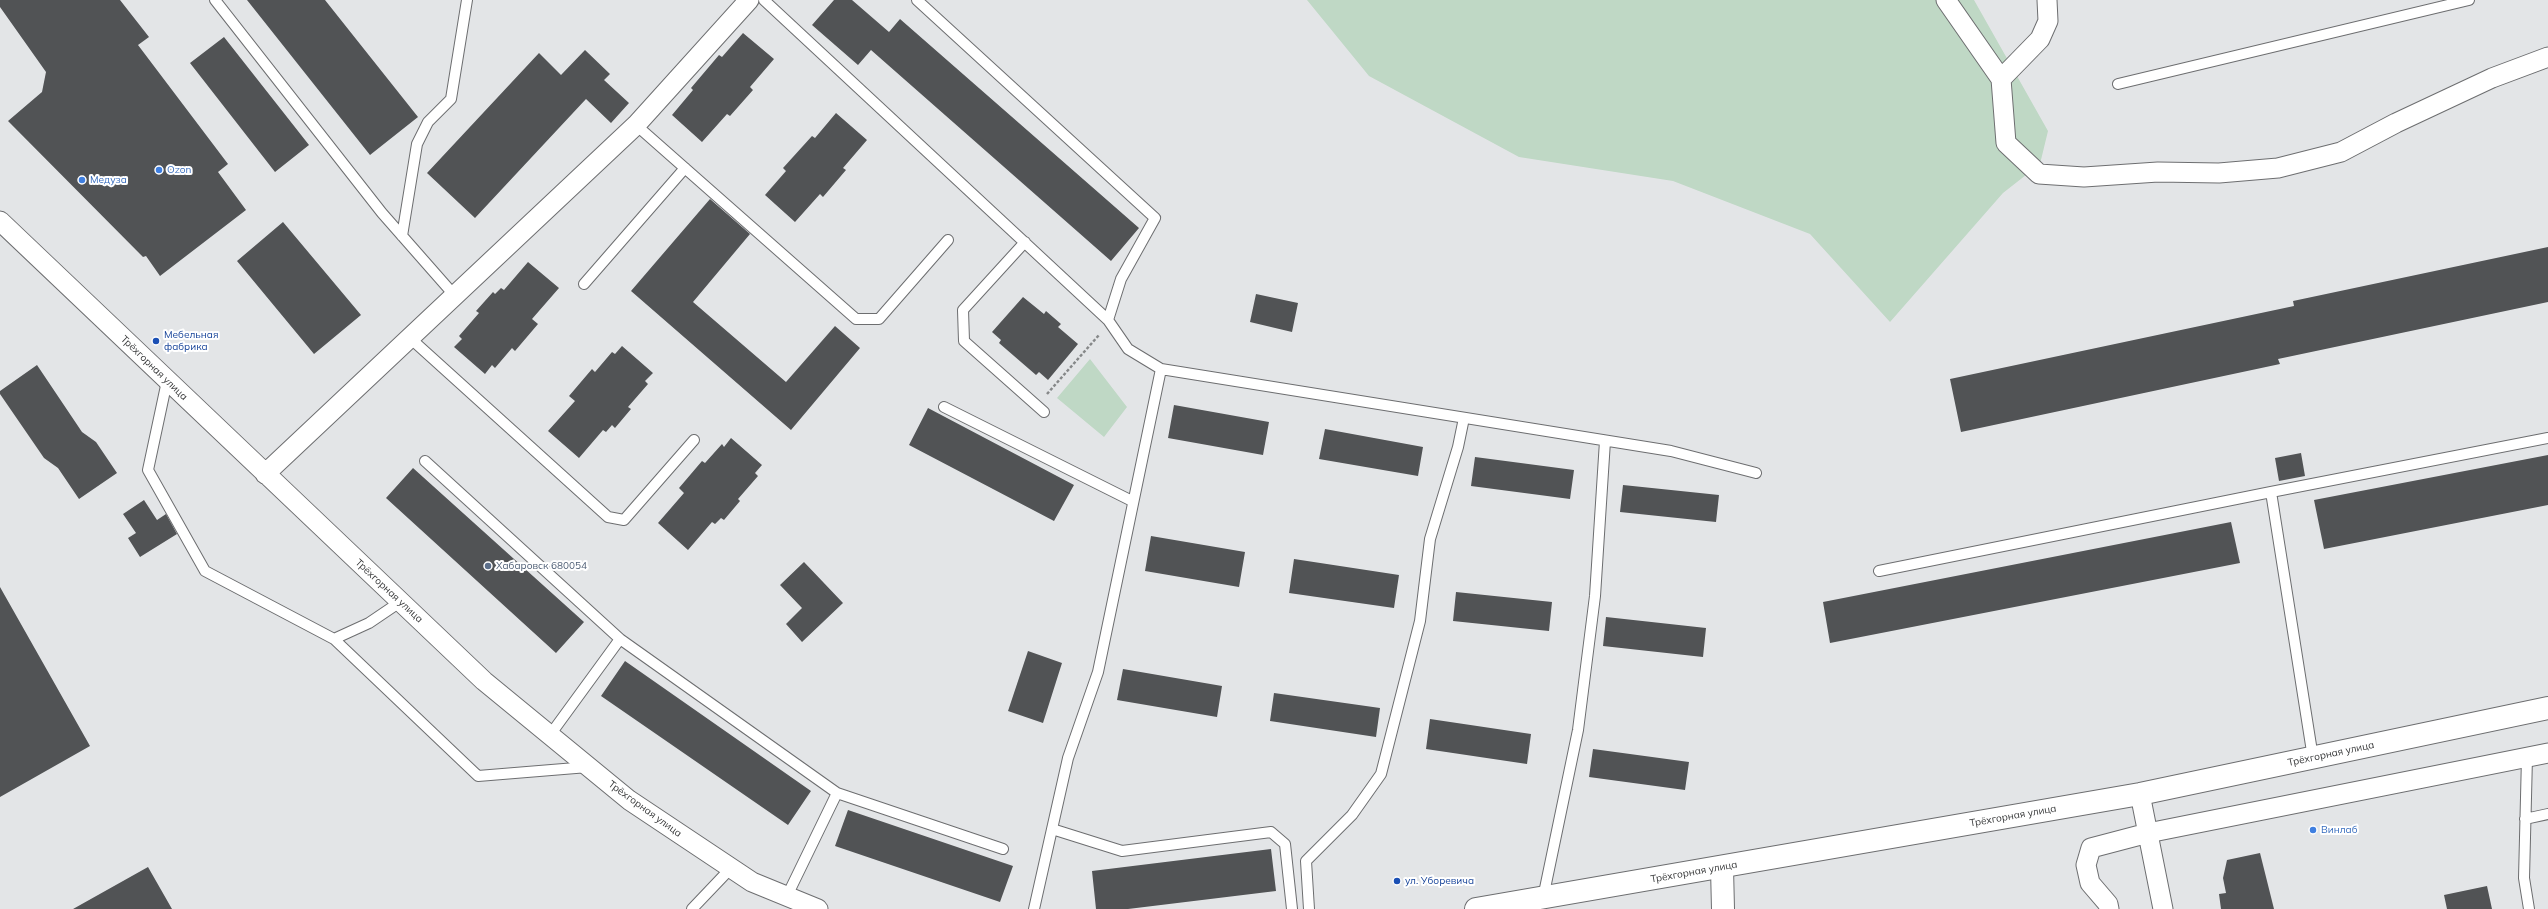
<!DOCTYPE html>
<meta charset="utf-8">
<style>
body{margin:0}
canvas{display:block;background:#e3e5e7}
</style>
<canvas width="2548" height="909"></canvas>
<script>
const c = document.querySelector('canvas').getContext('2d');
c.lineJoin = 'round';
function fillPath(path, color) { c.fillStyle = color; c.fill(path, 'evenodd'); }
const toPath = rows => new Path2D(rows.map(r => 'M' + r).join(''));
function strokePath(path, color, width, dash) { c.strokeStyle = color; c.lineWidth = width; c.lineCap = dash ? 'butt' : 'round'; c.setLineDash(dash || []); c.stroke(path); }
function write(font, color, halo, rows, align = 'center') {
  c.font = font + ' Mulish,sans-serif'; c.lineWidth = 4; c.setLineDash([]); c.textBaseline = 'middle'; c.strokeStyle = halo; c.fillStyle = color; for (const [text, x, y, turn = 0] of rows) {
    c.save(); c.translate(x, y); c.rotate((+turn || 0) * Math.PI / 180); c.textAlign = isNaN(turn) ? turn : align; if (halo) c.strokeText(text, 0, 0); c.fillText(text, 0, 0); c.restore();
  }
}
fillPath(toPath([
 [1307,0,1974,0,2048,131,2040,164,2003,193,1890,322,1810,234,1673,181,1519,157,1369,76],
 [1090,359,1127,407,1104,437,1057,398]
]), '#bfd8c5');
fillPath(toPath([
 [0,0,120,0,149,37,138,45,228,164,218,172,246,210,160,276,146,256,143,257,8,121,42,92,46,72,0,7],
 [247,0,325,0,418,117,370,155],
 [834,0,852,0,889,32,900,19,1139,228,1111,261,871,50,858,65,812,25],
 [743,33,774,59,750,87,753,90,730,116,727,114,702,142,672,115,693,90,691,88,719,55,722,57],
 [224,37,309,145,275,172,190,63],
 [585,50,610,74,604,80,629,103,611,123,586,99,475,218,427,173,539,53,561,75],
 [836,113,867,140,843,168,846,170,823,197,820,194,795,222,765,195,786,171,783,168,812,136,815,138],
 [710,199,750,234,693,302,786,382,835,326,860,348,791,430,631,291],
 [283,222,361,315,314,354,237,261],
 [2548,247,2548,302,2278,359,2280,364,1961,432,1950,379,2294,306,2293,301],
 [528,262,559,288,532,319,538,324,515,351,512,348,495,368,492,365,485,374,454,347,462,339,459,336,479,313,476,311,493,292,495,294,501,288,504,290],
 [1256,294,1298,303,1292,332,1250,322],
 [1023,297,1044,314,1046,311,1061,324,1058,327,1078,344,1048,380,1039,372,1036,375,999,343,1001,340,992,332],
 [622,346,653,373,645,381,648,384,628,407,631,409,615,428,612,425,606,432,603,430,579,458,548,431,575,401,569,396,592,369,595,372,612,352,615,354],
 [37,365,82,432,96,442,117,473,79,499,58,468,44,458,0,394,0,391],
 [1174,405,1269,422,1263,455,1168,438],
 [928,408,1074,485,1054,521,909,445],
 [1325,429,1423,447,1418,476,1319,459],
 [731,438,762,465,755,473,758,476,738,499,740,501,724,520,721,518,715,524,712,522,688,550,658,523,684,493,679,488,702,461,705,463,722,444,724,447],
 [2301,453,2305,476,2279,481,2275,458],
 [2548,455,2548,505,2324,549,2314,500],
 [1475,457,1574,470,1570,499,1471,486],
 [413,468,584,622,556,653,386,498],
 [1623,485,1719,495,1716,522,1620,512],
 [144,500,157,520,166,514,177,534,140,557,128,538,136,533,123,514],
 [2231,522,2240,563,1830,643,1823,602],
 [1151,536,1245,552,1239,587,1145,571],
 [1294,559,1399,575,1394,608,1289,593],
 [804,562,843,603,802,642,786,624,802,608,780,585],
 [0,587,90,746,0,797],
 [1456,592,1552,602,1549,631,1453,621],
 [1606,617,1706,628,1703,657,1603,646],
 [1028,651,1062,663,1043,723,1008,711],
 [625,661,811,791,788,825,601,696],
 [1123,669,1222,686,1217,717,1117,700],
 [1274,693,1380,708,1376,737,1270,721],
 [1430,719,1531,734,1527,764,1426,749],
 [1593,749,1689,762,1685,790,1589,777],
 [848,810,1013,866,1000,902,835,846],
 [1271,849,1276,891,1128,909,1096,909,1092,871],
 [2260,853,2274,909,2221,909,2219,894,2226,893,2223,878,2227,860],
 [148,867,172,909,73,909],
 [2487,886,2492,909,2447,909,2444,895]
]), '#515355');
const service = toPath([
 [215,0,382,213,455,296],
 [764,0,1108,320],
 [917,0,1155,218,1121,279,1108,320,1128,349,1161,369,1671,451,1756,473],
 [2118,84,2469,0],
 [636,125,856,319,879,319,948,240],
 [402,236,417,144,428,122,451,99,467,0],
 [1025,242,963,310,964,341,1044,412],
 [584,284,685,168],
 [410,338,608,517,624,520,694,440],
 [167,381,148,470,205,571,334,639,478,776,588,767],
 [944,407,1132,501],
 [425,461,620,639,550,735],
 [2271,492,2548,438],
 [1879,571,2271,492,2313,758],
 [334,639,369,623,400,602],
 [620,639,837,793,1003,849],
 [2527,757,2524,878,2529,909],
 [2525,819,2548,814],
 [1052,829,1122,851,1271,832,1285,844,1292,909],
 [787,896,837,793],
 [1543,898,1578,730,1595,596,1605,441],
 [692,909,731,868],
 [1034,909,1068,758,1098,672,1161,369],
 [1309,909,1306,861,1352,815,1381,774,1420,621,1430,539,1458,447,1464,418]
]);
const minor = toPath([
 [1946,0,2001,79,2006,143,2039,174,2084,177,2158,172,2219,173,2278,168,2341,152,2396,123,2492,78,2548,57],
 [2001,79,2040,39,2048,21,2047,0],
 [0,221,484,681,629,800,752,882,818,909],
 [265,474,636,125,749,0],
 [2140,794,2163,909],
 [2109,909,2108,904,2090,883,2086,865,2091,848,2148,833,2548,753]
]);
const tertiary = toPath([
 [1722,868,1723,909]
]);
const secondary = toPath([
 [1476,909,2140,794,2548,708]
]);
strokePath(service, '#6d6e70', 12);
strokePath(minor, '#6d6e70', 21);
strokePath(tertiary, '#6d6e70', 24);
strokePath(secondary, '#6d6e70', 24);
strokePath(toPath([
 [1047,394,1099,335]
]), '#868889', 2.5, [3, 2]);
strokePath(service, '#fff', 10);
strokePath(minor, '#fff', 19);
strokePath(tertiary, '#fff', 22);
strokePath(secondary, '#fff', 22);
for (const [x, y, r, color] of [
 [159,170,4,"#3f7fe0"],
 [82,180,4,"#3f7fe0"],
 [156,341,4,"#1a4fb4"],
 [488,566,4,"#5c6f8a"],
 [2313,830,4,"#3f7fe0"],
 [1397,881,4,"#1a4fb4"]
]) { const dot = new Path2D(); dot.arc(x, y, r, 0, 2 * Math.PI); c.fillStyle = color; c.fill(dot); strokePath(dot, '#fff', 1.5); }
write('10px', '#366cbe', '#fff', [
 ["Ozon",167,170],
 ["Медуза",90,180],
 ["Винлаб",2321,830]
], 'left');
write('10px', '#164399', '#fff', [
 ["Мебельная",164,335],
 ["фабрика",164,347],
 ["ул. Уборевича",1405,881]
], 'left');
write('10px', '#363738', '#fff', [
 ["Трёхгорная улица",154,368,44],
 ["Трёхгорная улица",389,591,43],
 ["Трёхгорная улица",2331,754,-12],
 ["Трёхгорная улица",645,809,36],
 ["Трёхгорная улица",2013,816,-10],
 ["Трёхгорная улица",1694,872,-10]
]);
write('10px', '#4e5e75', '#fff', [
 ["Хабаровск 680054",496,566]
], 'left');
</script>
